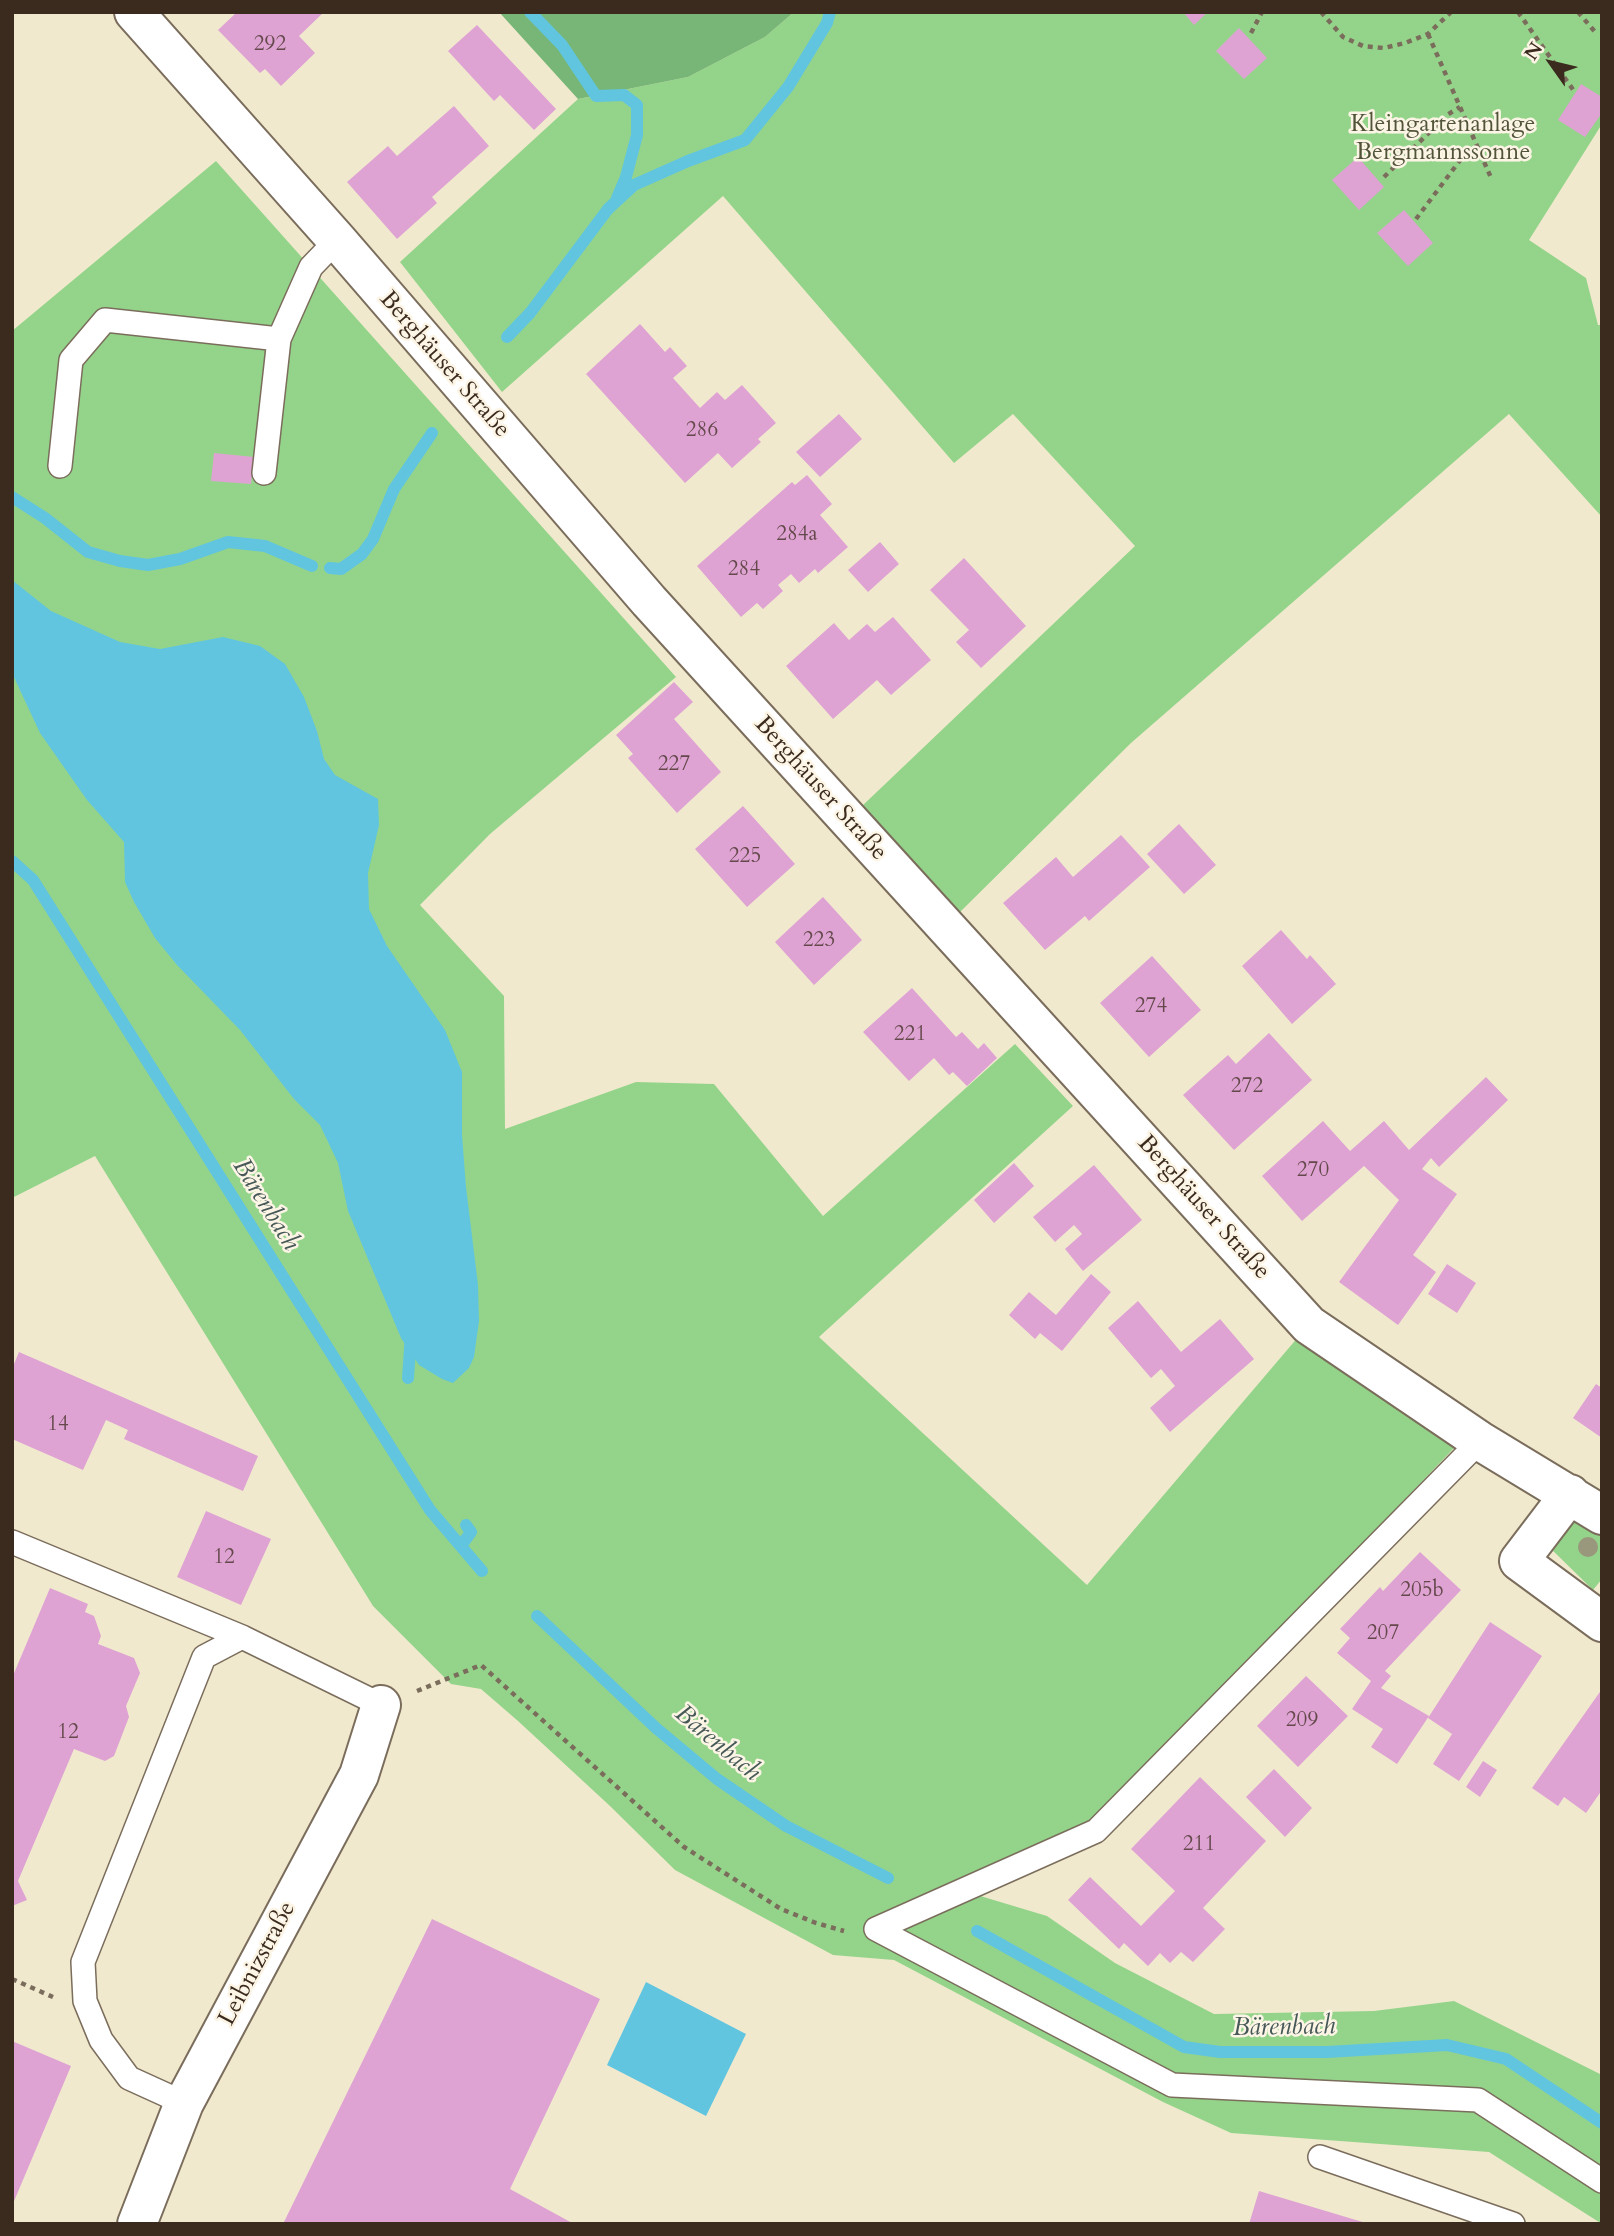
<!DOCTYPE html>
<meta charset="utf-8">
<style>
body{margin:0}
#map{position:relative;width:1614px;height:2236px;overflow:hidden;background:#f1e9ce;font-family:Cardo,serif}
canvas{display:block}
.frame{position:absolute;inset:0;border:14px solid #3b2a1e;pointer-events:none}
.north{position:absolute;left:1516px;top:28px;width:70px;height:70px;-webkit-text-stroke:5px #fcf5e5;paint-order:stroke;rotate:304deg;font-size:19px;font-weight:700;line-height:28px;text-align:center;color:#3b2a1e}
.north::after{content:'';display:block;margin:auto;width:24px;height:32px;background:#3b2a1e;clip-path:polygon(50% 0,100% 100%,50% 72%,0 100%)}
</style>
<div id="map">
<canvas width="1614" height="2236"></canvas>
<div class="frame"></div>
<div class="north">N</div>
</div>
<script>
const c = document.querySelector('canvas').getContext('2d');
c.lineJoin = 'round';
function fillPath(path, color) { c.fillStyle = color; c.fill(path, 'evenodd'); }
const toPath = rows => new Path2D(rows.map(r => 'M' + r).join(''));
function strokePath(path, color, width, dash) { c.strokeStyle = color; c.lineWidth = width; c.lineCap = dash ? 'butt' : 'round'; c.setLineDash(dash || []); c.stroke(path); }
function write(font, color, halo, rows, align = 'center') {
  c.font = font + ' Cardo,serif'; c.lineWidth = 5; c.setLineDash([]); c.textBaseline = 'middle'; c.strokeStyle = halo; c.fillStyle = color; for (const [text, x, y, turn = 0] of rows) {
    c.save(); c.translate(x, y); c.rotate((+turn || 0) * Math.PI / 180); c.textAlign = isNaN(turn) ? turn : align; if (halo) c.strokeText(text, 0, 0); c.fillText(text, 0, 0); c.restore();
  }
}
fillPath(toPath([
 [794,12,1602,12,1602,124,1529,240,1586,278,1598,325,1602,325,1602,517,1509,414,1131,743,960,912,861,807,1135,546,1013,414,954,463,723,196,502,392,400,262,578,99,688,77,765,37],
 [216,161,676,677,490,834,420,905,504,996,505,1129,636,1082,714,1084,823,1216,1015,1044,1073,1106,819,1337,1087,1585,1299,1336,1454,1448,1094,1825,977,1895,1047,1916,1115,1963,1214,2014,1374,2011,1454,2001,1602,2075,1602,2224,1489,2152,1231,2133,1163,2102,894,1960,833,1955,675,1870,610,1806,518,1721,481,1689,451,1684,373,1606,95,1156,12,1198,12,331],
 [1575,1512,1602,1529,1602,1579,1593,1590,1546,1544]
]), '#94d48a');
fillPath(toPath([
 [499,12,794,12,765,37,688,77,578,99]
]), '#77b676');
fillPath(toPath([
 [12,580,51,611,120,642,160,649,223,637,260,646,285,664,304,697,317,731,324,759,335,775,378,799,379,825,368,873,369,909,387,946,445,1030,462,1072,462,1135,466,1187,478,1285,479,1321,474,1357,469,1368,453,1383,442,1379,419,1365,401,1338,348,1211,338,1163,320,1125,294,1099,240,1030,177,965,155,938,134,902,125,882,124,842,87,800,40,733,12,673],
 [646,1982,746,2034,706,2116,607,2065]
]), '#61c5df');
strokePath(toPath([
 [530,12,562,45,596,96,624,95,637,105,637,135,626,177,617,198],
 [507,337,530,313,608,209,634,185,688,161,745,140,788,87,827,23,830,12],
 [12,497,45,518,88,552,120,561,148,565,180,559,228,542,265,546,312,566],
 [330,568,341,569,362,554,373,539,394,489,432,433],
 [12,861,33,880,430,1510,482,1571],
 [408,1378,411,1334],
 [461,1546,471,1532,466,1525],
 [537,1616,656,1728,717,1779,786,1826,888,1878],
 [977,1931,1184,2047,1220,2052,1327,2052,1447,2045,1506,2059,1602,2123]
]), '#61c5df', 12);
fillPath(toPath([
 [237,12,324,12,299,36,315,53,281,86,265,69,260,73,218,30],
 [1183,12,1208,12,1194,25],
 [477,25,556,109,534,130,500,95,494,101,448,51],
 [1239,28,1267,58,1244,79,1216,51],
 [1581,84,1602,97,1602,113,1585,137,1558,120],
 [454,106,489,146,432,197,437,203,397,239,347,182,388,146,397,156],
 [1358,157,1384,187,1359,210,1332,180],
 [1404,210,1433,243,1408,266,1377,233],
 [640,324,665,352,670,347,687,366,673,378,700,408,717,392,725,400,742,385,776,423,758,439,761,442,732,468,718,453,685,483,586,374],
 [839,414,862,439,820,477,796,452],
 [214,453,254,457,251,484,211,481],
 [807,475,832,504,820,515,848,547,818,573,815,569,799,583,791,574,778,585,783,591,763,609,757,603,741,617,697,566,792,482,795,485],
 [880,542,899,564,868,592,848,570],
 [964,558,1026,626,981,668,956,642,969,630,930,590],
 [893,617,931,660,891,695,877,680,833,719,786,666,834,623,849,640,867,624,875,632],
 [674,682,693,702,674,719,721,772,677,813,628,758,633,754,616,735],
 [743,806,795,864,747,907,695,849],
 [1179,824,1216,865,1184,894,1147,854],
 [1121,835,1150,867,1089,921,1085,916,1045,950,1003,903,1056,857,1073,877],
 [823,897,862,940,814,985,775,942],
 [1281,930,1307,959,1310,955,1336,984,1292,1024,1242,966],
 [1152,956,1201,1010,1149,1057,1100,1003],
 [912,988,956,1037,962,1032,978,1049,984,1043,997,1058,967,1086,953,1072,949,1075,934,1058,909,1081,863,1032],
 [1269,1033,1312,1080,1234,1150,1183,1095,1228,1055,1236,1064],
 [1486,1077,1508,1100,1439,1167,1431,1158,1422,1169,1457,1194,1413,1255,1436,1272,1398,1325,1339,1282,1399,1200,1364,1166,1302,1221,1262,1176,1323,1121,1350,1151,1384,1121,1409,1150],
 [1014,1163,1034,1186,994,1223,974,1200],
 [1094,1165,1142,1220,1083,1271,1065,1249,1082,1234,1074,1225,1055,1242,1033,1217],
 [1447,1264,1476,1283,1457,1313,1428,1294],
 [1091,1274,1111,1292,1062,1351,1040,1333,1035,1339,1009,1315,1029,1292,1056,1315],
 [1138,1301,1181,1352,1220,1319,1254,1359,1170,1432,1150,1408,1175,1386,1161,1369,1151,1378,1108,1328],
 [19,1352,258,1456,243,1491,124,1439,128,1430,106,1420,83,1470,12,1439,12,1364,14,1364],
 [1596,1384,1602,1388,1602,1438,1573,1418],
 [206,1511,271,1539,241,1605,177,1577],
 [1420,1552,1461,1590,1385,1671,1391,1676,1381,1688,1429,1716,1397,1764,1371,1747,1383,1729,1352,1709,1371,1681,1337,1653,1350,1638,1340,1629,1380,1587,1383,1591],
 [50,1588,88,1604,85,1612,94,1616,101,1636,98,1644,134,1658,140,1673,126,1706,129,1717,114,1756,105,1761,74,1749,18,1881,27,1900,12,1906,12,1678],
 [1490,1622,1542,1656,1459,1781,1433,1764,1452,1734,1428,1718],
 [1306,1676,1348,1716,1298,1767,1257,1726],
 [1602,1689,1602,1790,1586,1813,1564,1797,1558,1806,1532,1788],
 [1483,1761,1497,1770,1480,1797,1466,1787],
 [1274,1769,1312,1808,1285,1837,1246,1797],
 [1200,1777,1266,1841,1203,1908,1225,1929,1193,1962,1181,1952,1170,1963,1160,1953,1148,1966,1124,1943,1119,1949,1068,1900,1090,1877,1141,1926,1175,1891,1131,1849],
 [432,1919,600,1999,510,2189,574,2224,283,2224],
 [12,2041,71,2066,12,2206],
 [1259,2191,1366,2223,1366,2224,1249,2224]
]), '#dea3d3');
const lane = toPath([
 [60,466,71,360,105,320,279,339,311,267,337,240],
 [264,473,279,339],
 [12,1542,242,1637],
 [876,1929,1172,2085,1478,2100,1602,2181],
 [876,1929,1096,1831,1480,1441],
 [184,2103,129,2078,101,2040,85,2001,83,1962,204,1657,242,1637,381,1705],
 [1320,2157,1513,2224]
]);
const street = toPath([
 [134,12,337,240,649,601,1309,1325,1480,1441,1602,1515],
 [1570,1494,1519,1561,1602,1622],
 [137,2224,184,2103,359,1775,381,1705]
]);
strokePath(lane, '#7b6d5c', 26);
strokePath(street, '#7b6d5c', 42);
strokePath(toPath([
 [1321,12,1343,37,1363,46,1384,48,1405,43,1428,34,1451,12],
 [1518,12,1574,91],
 [1578,12,1596,33],
 [1251,33,1262,12],
 [1428,34,1492,180],
 [1384,177,1447,115,1460,107],
 [1416,219,1464,155,1479,150],
 [417,1691,481,1665,684,1847,781,1909,816,1923,844,1931],
 [12,1979,53,1997]
]), '#7b6d5c', 4.5, [5, 5]);
strokePath(lane, '#fff', 23);
strokePath(street, '#fff', 38);
c.fillStyle = '#99977c';
for (const [x, y] of [
 [1588,1547]
]) { c.beginPath(); c.arc(x, y, 10, 0, 2 * Math.PI); c.fill(); }
write('21px', '#64484b', null, [
 ["292",270,45],
 ["286",702,431],
 ["284a",797,535],
 ["284",744,570],
 ["227",674,765],
 ["225",745,857],
 ["223",819,941],
 ["274",1151,1007],
 ["221",910,1035],
 ["272",1247,1087],
 ["270",1313,1171],
 ["14",58,1425],
 ["12",224,1558],
 ["205b",1422,1591],
 ["207",1383,1634],
 ["209",1302,1721],
 ["12",68,1733],
 ["211",1199,1845]
]);
write('24px', '#515439', '#fcf5e5', [
 ["Kleingartenanlage",1443,125],
 ["Bergmannssonne",1443,153]
]);
write('24px', '#3b2a1e', '#fcf5e5', [
 ["Berghäuser Straße",444,365,49],
 ["Berghäuser Straße",820,789,48],
 ["Berghäuser Straße",1203,1208,48],
 ["Leibnizstraße",258,1964,-62]
]);
write('italic 26px', '#465858', '#fcf5e5', [
 ["Bärenbach",265,1205,58],
 ["Bärenbach",717,1744,40],
 ["Bärenbach",1284,2028,-1]
]);
</script>
